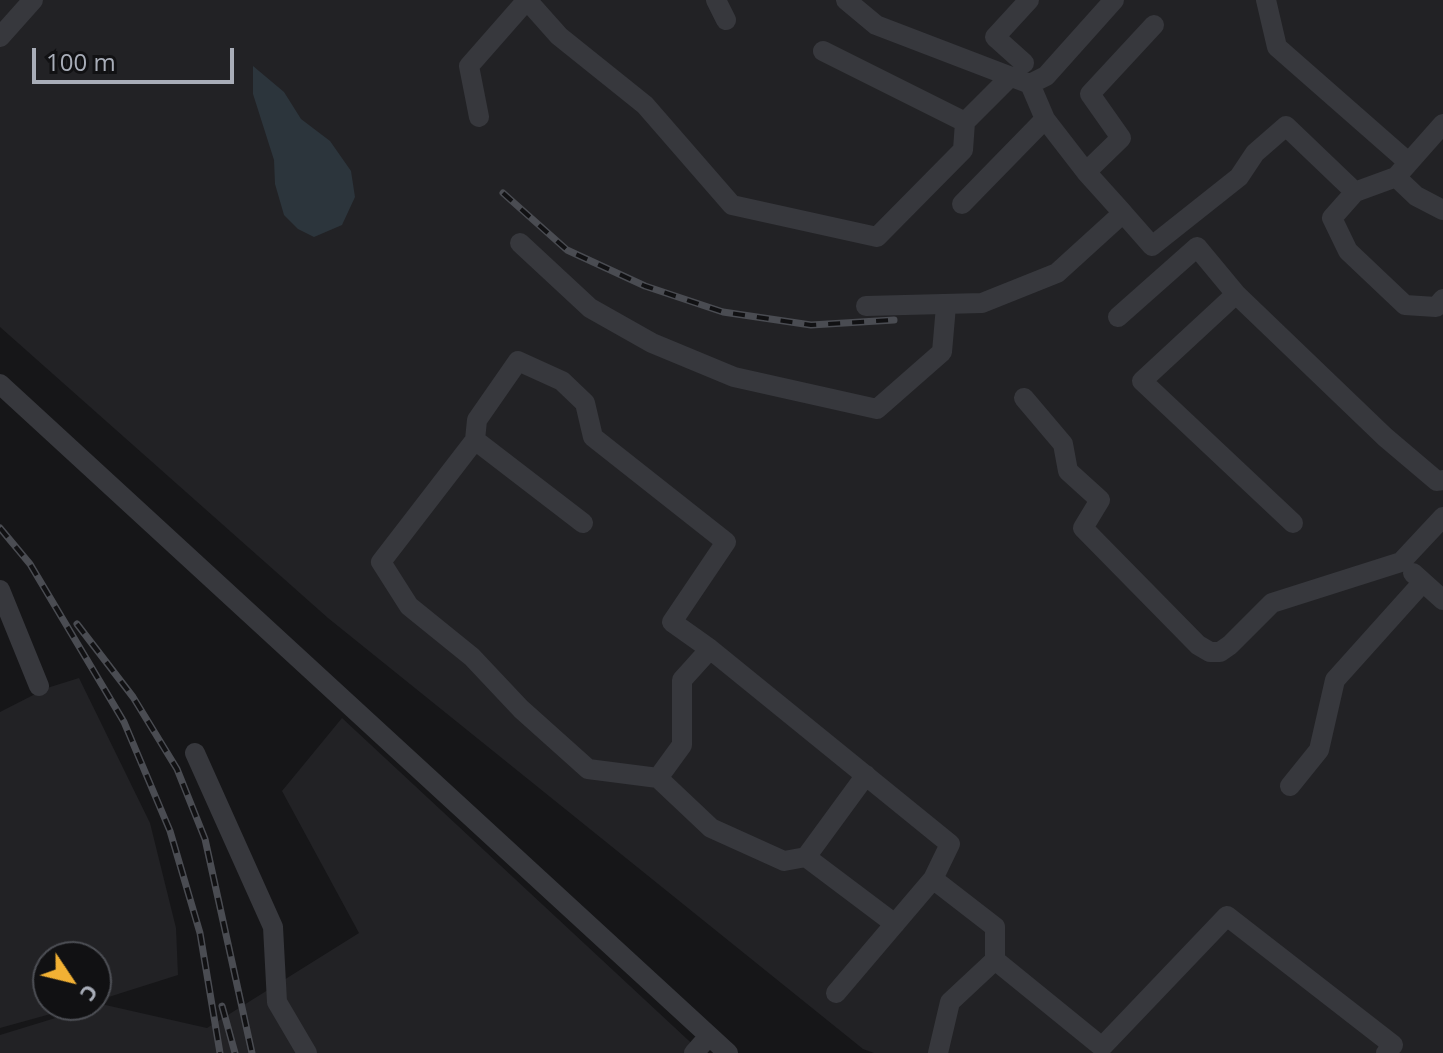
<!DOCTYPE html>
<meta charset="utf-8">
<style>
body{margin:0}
#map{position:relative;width:1443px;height:1053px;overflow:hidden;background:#161618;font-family:"Open Sans",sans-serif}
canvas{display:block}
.north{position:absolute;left:32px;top:941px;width:80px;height:80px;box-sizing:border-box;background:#111113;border:2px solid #4d4f55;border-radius:50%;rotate:125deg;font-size:22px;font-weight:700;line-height:32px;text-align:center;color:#a8adb8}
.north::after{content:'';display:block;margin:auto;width:28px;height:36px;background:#f2b134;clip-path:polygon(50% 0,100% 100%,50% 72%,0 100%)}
.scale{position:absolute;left:32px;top:48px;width:202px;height:36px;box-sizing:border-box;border:4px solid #a8adb8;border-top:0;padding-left:10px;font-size:24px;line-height:28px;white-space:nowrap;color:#a8adb8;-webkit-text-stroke:6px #111113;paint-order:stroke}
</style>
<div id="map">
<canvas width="1443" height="1053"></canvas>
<div class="north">С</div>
<div class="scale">100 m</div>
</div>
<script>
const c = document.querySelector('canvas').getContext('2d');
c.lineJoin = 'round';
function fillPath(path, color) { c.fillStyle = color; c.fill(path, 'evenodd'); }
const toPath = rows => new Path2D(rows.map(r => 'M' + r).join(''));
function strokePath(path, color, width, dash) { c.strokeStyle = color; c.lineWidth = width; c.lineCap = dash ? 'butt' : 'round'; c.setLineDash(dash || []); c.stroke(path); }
fillPath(toPath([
 [0,0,1443,0,1443,1053,874,1053,863,1049,328,618,0,327],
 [79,678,150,823,176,928,178,975,96,1001,96,957,48,957,48,1005,83,1005,0,1028,0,712,47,688],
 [342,718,702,1053,0,1053,0,1035,101,1004,207,1028,359,933,282,791]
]), '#222225');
fillPath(toPath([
 [253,66,284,92,301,119,330,141,351,171,355,197,342,225,314,237,298,229,284,215,275,184,274,160,253,94]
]), '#2c353c');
strokePath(toPath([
 [527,0,559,36,645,105,732,205,877,237,963,150,965,122,1010,77],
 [716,0,726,20],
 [846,0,876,25,1030,84,1046,76,1114,0],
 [1266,0,1277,47,1408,162],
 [0,37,33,0],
 [823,51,965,122],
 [1024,63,995,37,1029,0],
 [479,117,469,66,527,0],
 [1045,119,1086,172],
 [1443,124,1396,177,1416,196,1443,210],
 [1355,192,1396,177],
 [962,204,1045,119,1030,84],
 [1123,213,1152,246,1239,177,1255,153,1286,126,1355,192,1332,218,1348,251,1405,305,1436,307,1443,299],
 [520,243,590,308,652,343,734,377,877,409,942,352,946,306],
 [1236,294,1142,381,1293,523],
 [866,306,982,303,1057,273,1123,213,1086,172,1121,138,1090,94,1154,25],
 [1118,317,1197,247,1236,294,1385,437,1437,481,1443,480],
 [0,384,728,1053],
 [1024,398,1063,444,1068,471,1100,500,1083,528,1198,645,1210,652,1220,652,1230,645,1272,603,1401,562,1443,517],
 [475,440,477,420,518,361,562,381,585,403,593,437,726,542,672,622,710,649],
 [583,523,475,440,381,562,409,606,472,657,521,709,588,769,658,778,682,745,682,680,710,649,950,844,933,879],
 [1413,573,1443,600],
 [0,590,39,686],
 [195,753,273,927,277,1002,307,1053],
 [866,775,806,857,895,924],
 [658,778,711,828,784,861,806,857],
 [1290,786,1319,750,1335,680,1423,582],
 [836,993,933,879,995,927,995,960],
 [694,1053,709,1036],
 [938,1053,950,1002,995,960,1102,1047,1227,916,1393,1045,1386,1053]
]), '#37383d', 20);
const rail = toPath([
 [503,193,567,250,645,286,723,312,811,325,894,320],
 [0,528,30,564,124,722,170,831,200,933,220,1053],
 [77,624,133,697,177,769,205,839,252,1053],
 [222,1006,235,1053]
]);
strokePath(rail, '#4a4c52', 7);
strokePath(rail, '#111113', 4, [12]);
</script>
